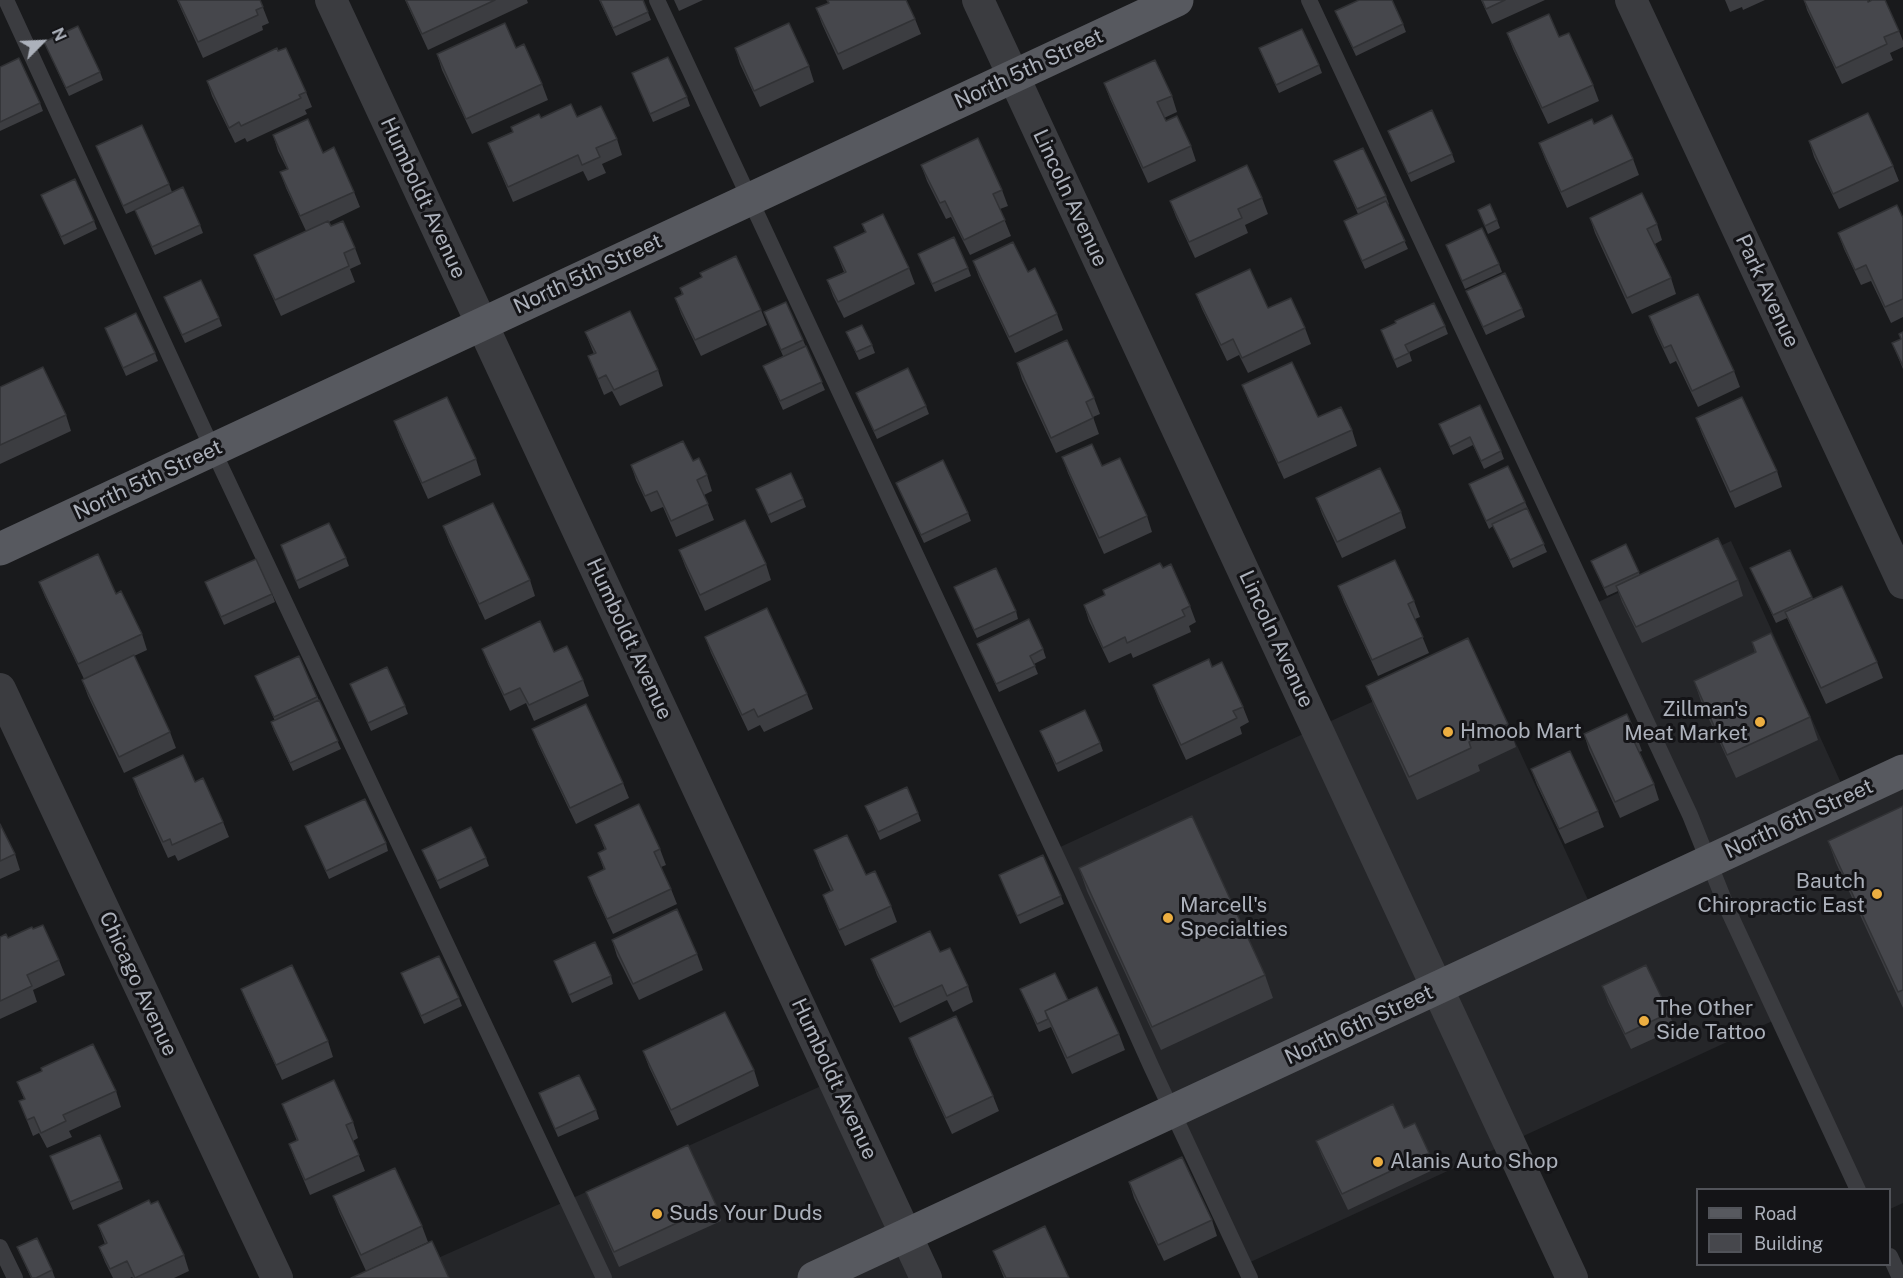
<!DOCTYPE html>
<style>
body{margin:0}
#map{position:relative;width:1903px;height:1278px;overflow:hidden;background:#191a1c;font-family:"Public Sans",sans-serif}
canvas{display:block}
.legend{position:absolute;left:1696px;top:1188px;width:195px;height:78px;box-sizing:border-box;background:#141417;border:2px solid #515359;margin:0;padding:8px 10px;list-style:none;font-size:18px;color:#acb1bb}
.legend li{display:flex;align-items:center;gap:12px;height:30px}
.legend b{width:30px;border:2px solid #515359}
.north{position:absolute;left:12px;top:12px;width:60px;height:60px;-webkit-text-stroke:4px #141417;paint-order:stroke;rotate:66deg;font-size:16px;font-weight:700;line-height:24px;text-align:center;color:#acb1bb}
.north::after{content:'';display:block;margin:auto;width:21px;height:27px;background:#acb1bb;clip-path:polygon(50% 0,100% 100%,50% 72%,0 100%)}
</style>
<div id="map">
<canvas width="1903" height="1278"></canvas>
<ul class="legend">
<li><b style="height:8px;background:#57595f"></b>Road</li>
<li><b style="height:16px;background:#46474c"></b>Building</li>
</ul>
<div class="north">N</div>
</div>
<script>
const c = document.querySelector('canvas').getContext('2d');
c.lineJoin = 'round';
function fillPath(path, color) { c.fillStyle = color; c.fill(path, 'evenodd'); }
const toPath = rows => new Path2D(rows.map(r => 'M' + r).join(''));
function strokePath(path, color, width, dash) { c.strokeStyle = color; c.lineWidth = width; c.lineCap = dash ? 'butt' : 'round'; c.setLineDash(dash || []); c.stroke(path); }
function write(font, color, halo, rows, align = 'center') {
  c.font = font + ' "Public Sans",sans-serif'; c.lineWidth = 6; c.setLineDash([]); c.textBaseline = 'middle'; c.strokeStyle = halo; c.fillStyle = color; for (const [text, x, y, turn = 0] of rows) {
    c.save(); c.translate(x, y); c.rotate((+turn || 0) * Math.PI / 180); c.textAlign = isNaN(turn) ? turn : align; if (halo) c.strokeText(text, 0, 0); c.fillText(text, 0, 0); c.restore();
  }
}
fillPath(toPath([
 [1731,541,1846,794,1903,767,1903,1203,1890,1209,1890,1190,1860,1189,1779,1018,1244,1265,1056,849,1475,654,1594,913,1711,858,1594,604],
 [830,1082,919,1278,393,1278,555,1206]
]), '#252629');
strokePath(toPath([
 [6,0,213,450,604,1278],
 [657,0,1068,881,1151,1066,1250,1278],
 [1309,0,1690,815,1728,910,1858,1190],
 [0,1247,15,1278],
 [1890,1256,1900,1278]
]), '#3b3c40', 16);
strokePath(toPath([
 [331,0,926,1278],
 [978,0,1572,1278],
 [1631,0,1903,583],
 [0,689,277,1278]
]), '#3b3c40', 32);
strokePath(toPath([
 [0,549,1177,0],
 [814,1278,1903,771]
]), '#57595f', 33);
fillPath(toPath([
 [177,0,260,0,269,23,262,26,263,30,203,58],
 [405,0,527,0,528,3,428,50],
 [599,0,643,0,651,20,616,36],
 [674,0,703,0,679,11],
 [827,0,906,0,915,19,921,34,843,70,822,24,816,8,828,3],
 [1481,0,1545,0,1492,24],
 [1725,0,1765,0,1743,10,1742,7,1730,12],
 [1804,0,1868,0,1899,31,1903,41,1903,47,1890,53,1893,60,1842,84,1807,10],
 [1335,11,1403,24,1406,32,1356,56],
 [1507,33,1559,37,1593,85,1599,101,1548,124,1513,49],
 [44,42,100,72,103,80,69,96],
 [516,48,542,84,548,100,472,134,442,70,437,54],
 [735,48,809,66,814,82,760,107,740,64],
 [1259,49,1319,65,1322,73,1279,93],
 [278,51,306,92,312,107,305,110,307,114,247,142,245,138,235,143,212,96,207,81],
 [0,67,40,103,43,111,0,131],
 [632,73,687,97,690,106,653,122],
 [1104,83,1172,96,1177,112,1164,118,1166,121,1191,146,1196,161,1148,183,1110,99],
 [577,117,617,139,622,155,602,164,606,173,588,181,583,171,513,202,494,158,488,143,541,118],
 [1594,124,1633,159,1639,175,1567,208,1545,159,1539,143],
 [1388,131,1452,154,1455,162,1411,182],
 [273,135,323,153,354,192,360,207,329,222,331,226,355,248,361,264,350,269,355,282,281,316,260,270,254,255,306,231,286,188,280,172,287,169,278,151],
 [1809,141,1893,166,1899,181,1839,209,1814,157],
 [96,146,169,184,172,192,200,225,203,233,155,255,135,210,126,214],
 [1334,161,1386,196,1389,204,1388,205,1408,249,1365,269,1344,221,1358,214],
 [921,165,1002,190,1008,206,1000,209,1011,236,970,255,951,217,946,219,927,181],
 [41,195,94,221,97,229,64,245],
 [1262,198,1268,214,1245,225,1248,233,1195,258,1176,217,1170,201],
 [1478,210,1497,220,1500,228,1488,234],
 [1590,218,1657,224,1662,240,1655,244,1671,278,1676,294,1632,314,1595,233],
 [1903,218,1903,317,1891,323,1871,281,1861,285,1844,249,1838,233],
 [862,224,909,268,915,284,844,318,833,296,827,280,844,272,834,247,865,232],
 [1446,245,1499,264,1502,272,1465,289],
 [918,254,968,268,971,276,935,292],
 [973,261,1028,272,1057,314,1063,330,1015,353,979,277],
 [700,273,761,310,767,325,701,356,681,314,675,298,682,295,680,288,702,277],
 [1466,291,1522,309,1525,317,1486,335],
 [1196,294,1268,308,1305,328,1311,344,1248,373,1239,355,1227,361,1202,309],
 [164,297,219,318,222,326,185,343],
 [764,312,803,340,825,390,783,410,763,366,783,356],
 [1649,316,1734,371,1740,387,1698,407,1676,361,1670,364,1655,332],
 [1445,326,1448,334,1409,352,1412,361,1397,368,1381,330],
 [105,328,155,353,158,361,126,376],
 [585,332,658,370,663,386,620,406,612,391,604,395,588,356,594,354],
 [846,332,872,345,875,353,859,360],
 [1903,332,1903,369,1892,343,1901,340],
 [1017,363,1094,398,1100,414,1093,417,1099,434,1056,453,1022,379],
 [1242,385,1318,417,1352,430,1357,446,1284,479,1248,400],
 [0,387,66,415,71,431,0,464],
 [856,393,926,406,929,414,877,439],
 [1696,418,1777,471,1782,487,1735,508,1702,434],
 [394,421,476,459,481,475,428,499,400,437],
 [1439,424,1501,451,1504,459,1484,469,1473,445,1453,455],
 [1062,457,1102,466,1147,516,1152,532,1104,554,1068,473],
 [693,461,707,475,712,491,704,495,714,520,676,537,663,507,651,512,636,480,631,465],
 [896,483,968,513,971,521,924,543],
 [1469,484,1525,502,1547,552,1513,568,1493,526,1489,529],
 [756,489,803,499,806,507,771,523],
 [1316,498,1401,512,1406,528,1342,558,1322,514],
 [443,526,530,580,535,596,485,620,449,542],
 [1626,544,1640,575,1738,580,1743,596,1642,643,1622,602,1618,591,1607,596,1591,561],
 [281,545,346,558,349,566,299,589],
 [679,550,766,564,771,580,705,611,685,566],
 [1790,550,1813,599,1877,662,1883,678,1826,704,1791,627,1787,618,1776,623,1750,568],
 [39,582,116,594,142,634,147,650,134,656,170,732,176,748,124,773,88,696,82,680,84,679,45,597],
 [205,582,272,594,275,602,224,625],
 [1338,586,1414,601,1420,617,1415,619,1429,653,1378,676,1344,602],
 [954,587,1016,611,1018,619,977,638],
 [1084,605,1190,606,1196,622,1189,626,1191,632,1133,658,1131,653,1109,663,1089,621],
 [705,637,807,694,813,709,764,732,760,725,748,731,711,653],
 [1752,642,1810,717,1818,740,1736,778,1702,704,1694,681,1755,653],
 [977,644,1043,649,1046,658,1034,664,1038,674,999,692],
 [482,649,554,652,583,680,589,696,534,721,526,703,510,711,488,664],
 [299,656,341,749,293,771,274,731,271,723,275,721,255,676],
 [1212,667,1243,707,1249,722,1240,727,1242,734,1186,760,1159,701,1153,685],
 [350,684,405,706,408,714,371,731],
 [1366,686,1508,724,1516,747,1478,765,1480,771,1417,800,1375,708],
 [532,729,623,783,629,798,576,824,538,744],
 [1040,731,1100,743,1103,751,1058,772],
 [1584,734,1636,735,1642,751,1639,752,1654,784,1659,800,1620,818,1589,750],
 [1531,769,1598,811,1604,827,1565,844,1537,785],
 [133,778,195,782,223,822,229,837,178,861,175,855,168,858,139,794],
 [865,806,918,813,921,821,880,840],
 [1903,806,1903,1008,1836,863,1828,841],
 [0,824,15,854,20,870,0,879],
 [595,825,660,849,666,865,661,867,671,889,677,904,613,934,594,893,588,877,604,870,598,853,605,850],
 [305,826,386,843,388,851,329,879],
 [422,850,486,858,489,866,440,889],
 [814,850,866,875,891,906,897,922,845,946,829,911,823,895,831,891,820,866],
 [1079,868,1265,975,1273,998,1161,1050,1087,891],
 [999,875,1061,896,1064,904,1020,924],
 [33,929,59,960,65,975,33,990,37,1002,0,1019,0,937,8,938],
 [612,940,697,954,703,970,639,1000,617,956],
 [940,952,968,986,973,1002,953,1012,947,1000,900,1023,877,975,871,959],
 [554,961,611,976,613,984,572,1003],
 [401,973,459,998,462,1006,424,1024],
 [1602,986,1669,1013,1675,1029,1631,1049,1608,1002],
 [241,989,328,1041,333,1057,282,1080,247,1004],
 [1020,989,1068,1000,1119,1034,1125,1050,1072,1074,1051,1027,1039,1032],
 [909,1038,993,1096,999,1111,952,1134,915,1054],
 [643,1051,754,1070,759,1086,677,1126,649,1067],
 [17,1082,116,1091,121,1107,69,1131,72,1137,47,1148,39,1133,33,1136,19,1101,24,1099],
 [539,1093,596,1110,599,1119,558,1137],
 [282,1104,353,1122,358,1138,353,1141,365,1171,310,1195,295,1160,289,1144,297,1141],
 [1404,1128,1429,1153,1435,1169,1348,1210,1322,1156,1316,1141],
 [50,1156,120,1181,123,1189,73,1210],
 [1129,1182,1212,1220,1217,1236,1164,1261,1134,1198],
 [586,1192,716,1205,721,1221,619,1267,592,1207],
 [333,1196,422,1226,428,1242,366,1271,339,1212],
 [98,1225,184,1255,189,1271,174,1278,133,1278,132,1277,130,1278,113,1278,105,1262,99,1247,105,1244],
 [17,1247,52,1270,55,1278,31,1278],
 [993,1251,1069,1278,1004,1278]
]), '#3c3d41');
const building = toPath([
 [178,0,260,0,263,7,256,10,258,15,198,42,178,0],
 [406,0,495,0,422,34,406,0],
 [600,0,643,0,648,12,613,28,600,0],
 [827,0,906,0,915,19,838,54,816,8,829,3,827,0],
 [1359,0,1392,0,1403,24,1353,48,1335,11,1359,0],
 [1482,0,1505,0,1486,9,1482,0],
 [1804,0,1868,0,1868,2,1872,0,1885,0,1899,31,1884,37,1887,44,1836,68,1804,0],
 [1549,14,1559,37,1569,33,1593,85,1542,108,1507,33,1549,14],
 [505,23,516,48,524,44,542,84,466,119,437,54,505,23],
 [789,23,809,66,754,91,735,48,789,23],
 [78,26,100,72,66,88,44,42,78,26],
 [1302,29,1319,65,1276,85,1259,48,1302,29],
 [277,48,278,51,286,48,306,92,299,95,301,98,241,126,239,122,229,128,207,81,277,48],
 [668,57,687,97,650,114,632,73,668,57],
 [19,58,40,103,0,122,0,67,19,58],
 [1155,60,1172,96,1157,102,1166,121,1177,116,1191,146,1143,168,1104,83,1155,60],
 [571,104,577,117,601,106,617,139,596,148,600,157,582,165,578,155,508,187,488,143,513,132,511,127,539,114,541,118,571,104],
 [1432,110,1452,154,1408,174,1388,131,1432,110],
 [1868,113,1893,166,1833,194,1809,141,1868,113],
 [1612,115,1633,159,1561,192,1539,143,1592,119,1594,124,1612,115],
 [308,119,323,153,334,147,354,192,300,216,280,172,288,169,273,135,308,119],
 [142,125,169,184,123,206,96,146,142,125],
 [978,138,1002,190,993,194,1005,220,964,240,945,201,940,203,921,165,978,138],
 [1363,148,1386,196,1357,209,1334,161,1363,148],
 [1247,165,1262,198,1238,209,1242,218,1189,242,1170,201,1247,165],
 [75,179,94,221,61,237,41,195,75,179],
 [183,187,200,225,152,247,135,210,183,187],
 [1642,193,1657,224,1647,229,1671,278,1627,298,1590,218,1642,193],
 [1386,201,1405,241,1362,261,1344,221,1386,201],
 [1490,204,1497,220,1485,226,1478,210,1490,204],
 [1897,205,1903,218,1903,299,1885,307,1866,265,1855,270,1838,233,1897,205],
 [883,214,909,268,838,302,827,280,846,272,834,247,866,232,862,224,883,214],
 [328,221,331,226,343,221,355,248,344,253,349,266,275,300,254,255,328,221],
 [1482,228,1499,264,1462,281,1446,245,1482,228],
 [954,237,968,268,932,284,918,254,954,237],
 [1013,242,1028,272,1035,268,1057,314,1009,337,973,261,1013,242],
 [736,256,761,310,695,340,675,298,683,294,680,288,702,277,700,273,736,256],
 [1250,269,1268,308,1291,298,1305,328,1242,358,1233,339,1221,345,1196,294,1250,269],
 [1505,273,1522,309,1483,327,1466,291,1505,273],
 [201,280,219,318,182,335,164,297,201,280],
 [1698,294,1734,371,1692,391,1671,345,1664,348,1649,316,1698,294],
 [786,302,803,340,781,350,764,312,786,302],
 [1434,303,1445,326,1405,345,1409,353,1394,360,1381,330,1396,323,1395,321,1434,303],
 [630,311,658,370,614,390,606,375,598,379,588,356,596,353,585,332,630,311],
 [136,313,155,353,123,368,105,328,136,313],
 [862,325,872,345,856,352,846,332,862,325],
 [1903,332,1903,366,1892,343,1901,339,1899,334,1903,332],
 [1067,340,1094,398,1086,402,1093,418,1051,438,1017,363,1067,340],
 [806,346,822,382,780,401,763,366,806,346],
 [1292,362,1318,417,1341,407,1352,430,1278,463,1242,385,1292,362],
 [43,367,66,415,0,445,0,387,43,367],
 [908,368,926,406,874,431,856,393,908,368],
 [447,397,476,459,422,483,394,421,447,397],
 [1742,397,1777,471,1730,492,1696,418,1742,397],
 [1480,405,1501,451,1481,461,1470,437,1450,447,1439,424,1480,405],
 [683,441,693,461,699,458,707,475,697,480,708,504,671,521,657,491,645,496,631,465,683,441],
 [1092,444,1102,466,1120,458,1147,516,1099,538,1062,457,1092,444],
 [943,460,968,513,921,535,896,483,943,460],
 [1508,466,1525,502,1486,521,1469,484,1508,466],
 [1380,468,1401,512,1337,542,1316,498,1380,468],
 [791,473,803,499,768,515,756,489,791,473],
 [493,503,530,580,479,604,443,526,493,503],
 [1527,508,1544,544,1510,560,1492,524,1527,508],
 [745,520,766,564,700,595,679,550,745,520],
 [329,523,346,558,296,581,281,545,329,523],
 [1718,538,1738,580,1636,627,1616,586,1718,538],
 [1626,544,1639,572,1604,588,1591,561,1626,544],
 [1790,550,1812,597,1773,615,1750,568,1790,550],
 [98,554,116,594,121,591,142,634,78,664,39,582,98,554],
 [256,559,272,594,221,617,205,582,256,559],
 [1395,560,1414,601,1408,604,1423,637,1372,660,1338,586,1395,560],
 [1160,563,1163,568,1171,564,1190,606,1182,610,1185,616,1127,643,1125,637,1103,648,1084,605,1105,595,1103,590,1160,563],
 [996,568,1016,611,974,630,954,587,996,568],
 [1842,586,1877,662,1821,688,1785,612,1842,586],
 [767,608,807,694,758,717,754,709,742,715,705,637,767,608],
 [1029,619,1043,649,1030,656,1035,666,996,684,977,644,1029,619],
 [540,621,554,652,567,646,583,680,529,705,520,688,504,695,482,649,540,621],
 [1771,633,1810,717,1727,755,1694,681,1756,652,1752,642,1771,633],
 [1468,638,1508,724,1469,742,1471,748,1409,777,1366,686,1468,638],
 [134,655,170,732,119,757,82,680,134,655],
 [299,656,317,697,274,717,255,676,299,656],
 [1209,659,1212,667,1222,662,1243,707,1233,711,1237,718,1181,745,1153,685,1209,659],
 [387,667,405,706,368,723,350,684,387,667],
 [319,700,338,741,290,763,271,722,319,700],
 [586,704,623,783,570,808,532,729,586,704],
 [1085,710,1100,743,1056,764,1040,731,1085,710],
 [1627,714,1636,735,1632,737,1654,784,1615,802,1584,734,1627,714],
 [1570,751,1598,811,1559,829,1531,769,1570,751],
 [183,755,195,782,203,778,223,822,172,845,170,839,163,842,133,778,183,755],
 [907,787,918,813,878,832,865,806,907,787],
 [365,799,386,843,326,871,305,826,365,799],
 [639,804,660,849,654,852,671,889,607,919,588,877,605,869,598,853,606,849,595,825,639,804],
 [1903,806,1903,990,1898,992,1828,841,1903,806],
 [1192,816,1265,975,1152,1027,1079,868,1192,816],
 [0,824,15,854,0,861,0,824],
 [471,827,486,858,437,881,422,850,471,827],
 [847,835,866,875,875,871,891,906,839,930,823,895,833,890,814,850,847,835],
 [1043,855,1061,896,1017,916,999,875,1043,855],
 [677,909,697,954,633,984,612,940,677,909],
 [43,925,59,960,27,975,32,986,0,1001,0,937,6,934,8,938,32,927,33,929,43,925],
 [930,931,940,952,950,948,968,986,947,996,942,985,894,1007,871,959,930,931],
 [595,942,611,976,569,995,554,961,595,942],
 [439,956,459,998,421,1016,401,973,439,956],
 [292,965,328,1041,276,1065,241,989,292,965],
 [1646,965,1669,1013,1625,1034,1602,986,1646,965],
 [1055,973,1068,1000,1045,1011,1048,1019,1037,1024,1020,989,1055,973],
 [1097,987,1119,1034,1067,1058,1045,1011,1097,987],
 [725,1012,754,1070,671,1110,643,1051,725,1012],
 [956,1016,993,1096,946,1118,909,1038,956,1016],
 [93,1044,116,1091,63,1115,66,1121,41,1133,34,1117,27,1120,19,1101,25,1099,17,1082,42,1071,41,1068,93,1044],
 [579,1075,596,1110,555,1129,539,1093,579,1075],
 [334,1080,353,1122,346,1125,359,1155,305,1180,289,1144,298,1140,282,1104,334,1080],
 [1393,1104,1404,1128,1415,1123,1429,1153,1342,1194,1316,1141,1393,1104],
 [100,1135,120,1181,70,1202,50,1156,100,1135],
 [688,1145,716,1205,614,1252,586,1192,688,1145],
 [1182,1157,1212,1220,1158,1245,1129,1182,1182,1157],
 [395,1168,422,1226,361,1255,333,1196,395,1168],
 [149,1200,151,1204,158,1201,184,1255,135,1278,127,1261,110,1269,99,1247,107,1243,98,1225,149,1200],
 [1045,1226,1069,1278,1006,1278,993,1251,1045,1226],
 [37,1238,52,1270,36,1278,32,1278,17,1247,37,1238],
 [432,1241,449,1278,351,1278,432,1241]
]);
fillPath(building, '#46474c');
strokePath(building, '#313235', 1.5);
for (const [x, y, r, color] of [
 [1760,722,6,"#ecae41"],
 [1448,732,6,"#ecae41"],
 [1877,894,6,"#ecae41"],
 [1168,918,6,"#ecae41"],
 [1644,1021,6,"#ecae41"],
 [1378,1162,6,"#ecae41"],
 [657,1214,6,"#ecae41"]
]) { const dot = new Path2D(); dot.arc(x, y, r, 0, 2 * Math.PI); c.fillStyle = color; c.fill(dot); strokePath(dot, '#141417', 2); }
write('21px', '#acb1bb', '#141417', [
 ["North 5th Street",1029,69,-25],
 ["Humboldt Avenue",423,198,65],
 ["Lincoln Avenue",1070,198,65],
 ["North 5th Street",588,274,-25],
 ["Park Avenue",1767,291,65],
 ["North 5th Street",148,480,-25],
 ["Humboldt Avenue",629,639,65],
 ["Lincoln Avenue",1276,639,65],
 ["North 6th Street",1799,819,-25],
 ["Chicago Avenue",138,984,65],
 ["North 6th Street",1359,1025,-25],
 ["Humboldt Avenue",834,1079,65]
]);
write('21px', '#acb1bb', '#141417', [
 ["Zillman's",1748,710,"right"],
 ["Meat Market",1748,734,"right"],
 ["Hmoob Mart",1460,732],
 ["Bautch",1865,882,"right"],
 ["Chiropractic East",1865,906,"right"],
 ["Marcell's",1180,906],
 ["Specialties",1180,930],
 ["The Other",1656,1009],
 ["Side Tattoo",1656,1033],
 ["Alanis Auto Shop",1390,1162],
 ["Suds Your Duds",669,1214]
], 'left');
</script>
